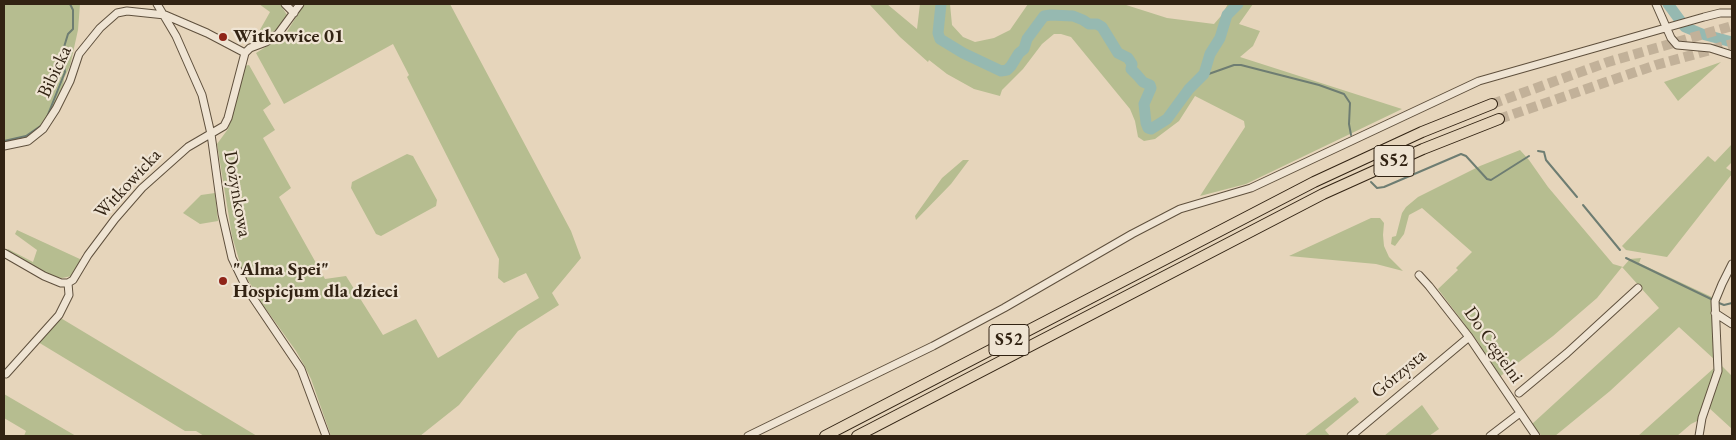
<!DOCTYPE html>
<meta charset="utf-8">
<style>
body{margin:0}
#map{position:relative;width:1736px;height:440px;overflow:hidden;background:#e6d5bb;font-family:"EB Garamond",serif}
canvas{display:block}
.frame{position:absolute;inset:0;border:5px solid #322313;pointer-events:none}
</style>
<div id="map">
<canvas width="1736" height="440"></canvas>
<div class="frame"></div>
</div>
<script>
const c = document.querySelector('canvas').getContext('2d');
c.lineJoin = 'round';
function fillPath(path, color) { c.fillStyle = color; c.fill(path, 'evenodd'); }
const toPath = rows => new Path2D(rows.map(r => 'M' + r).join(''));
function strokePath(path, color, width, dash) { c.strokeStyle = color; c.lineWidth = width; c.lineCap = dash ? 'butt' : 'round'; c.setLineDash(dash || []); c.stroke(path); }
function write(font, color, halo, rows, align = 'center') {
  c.font = font + ' "EB Garamond",serif'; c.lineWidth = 4.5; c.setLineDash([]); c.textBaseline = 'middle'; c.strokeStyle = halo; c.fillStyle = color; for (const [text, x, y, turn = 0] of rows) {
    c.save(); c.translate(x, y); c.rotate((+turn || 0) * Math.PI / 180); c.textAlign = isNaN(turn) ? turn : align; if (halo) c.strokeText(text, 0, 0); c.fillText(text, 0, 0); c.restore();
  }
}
fillPath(toPath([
 [4,4,80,4,78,30,70,66,64,78,63,88,44,126,27,140,4,145],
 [259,4,280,4,287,15,285,21,269,37,252,44,270,12],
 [304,4,450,4,571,231,581,258,552,293,559,305,518,331,459,405,420,436,331,436,311,379,304,365,296,351,263,305,242,270,232,236,217,144,228,129,238,95,244,66,249,65,271,104,263,110,275,130,263,138,291,188,279,197,325,279,346,276,383,335,416,319,438,358,539,298,526,273,504,283,498,278,499,259,407,77,409,75,393,44,284,104,256,53,285,35],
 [869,4,887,4,917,29,920,4,950,4,952,25,963,37,975,42,994,38,1010,30,1028,4,1123,4,1167,18,1214,24,1221,16,1228,4,1253,4,1239,24,1260,31,1253,46,1240,57,1402,109,1246,184,1200,196,1245,127,1244,121,1195,96,1179,121,1155,139,1144,141,1138,137,1135,121,1130,109,1071,37,1061,34,1054,34,1042,44,1023,69,1002,90,1000,96,974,89,947,74,929,60,928,62,900,37],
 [1721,62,1678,101,1664,82],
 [1732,144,1732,162,1726,168,1732,172,1732,174,1667,257,1626,250,1622,246,1708,156,1715,162],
 [1520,150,1529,160,1548,187,1613,264,1623,267,1630,259,1641,258,1639,263,1714,298,1711,304,1715,360,1679,327,1610,391,1555,436,1542,436,1532,424,1659,308,1622,267,1597,298,1553,336,1498,378,1478,342,1438,289,1458,270,1456,268,1472,252,1422,208,1409,215,1404,234,1395,246,1391,244,1392,237,1396,236,1402,213,1406,207,1418,197,1480,166],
 [407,154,413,156,437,200,436,206,381,236,376,234,351,188,352,182],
 [963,160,969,160,951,184,916,220,915,216,942,178],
 [215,193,218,221,200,224,183,213,201,195],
 [1371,218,1380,218,1384,223,1383,235,1384,246,1389,257,1403,271,1376,264,1289,256],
 [17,230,82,260,72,276,62,278,51,276,6,252,8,249,33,262,37,250,15,234],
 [59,317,257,436,204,436,196,431,185,431,38,342,54,325],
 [1721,365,1732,376,1732,429,1708,407,1718,385],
 [1714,368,1711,384,1699,420,1691,424,1677,436,1638,436],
 [4,394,76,436,24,436,26,431,4,418],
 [1355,397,1359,402,1325,430,1330,436,1304,436],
 [1422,405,1439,429,1429,436,1384,436]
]), '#b6bd90');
strokePath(toPath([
 [1203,76,1234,65,1241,65,1319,85,1344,94,1350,103,1349,124,1351,135],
 [47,117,65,72,63,60,64,47,68,34,73,29,73,10,70,4],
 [4,141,26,136,42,125],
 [1538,151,1544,152,1546,160,1577,197],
 [1371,182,1377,188,1384,187,1461,154,1466,156,1487,179,1491,180,1529,156],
 [1583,205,1620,250],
 [1626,258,1711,299],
 [1719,303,1724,305,1732,303]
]), '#6e7d72', 2);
strokePath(toPath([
 [941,4,938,33,940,39,963,53,1001,71,1007,70,1011,66,1019,53,1024,49,1027,39,1044,16,1051,15,1073,16,1083,20,1089,24,1097,24,1102,27,1118,53,1128,58,1132,64,1131,69,1137,75,1143,82,1150,85,1151,88,1144,104,1146,123,1148,128,1151,129,1167,119,1189,89,1204,74,1210,54,1220,38,1227,15,1238,4],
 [1668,4,1685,27,1702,34,1732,42]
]), '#96b9b1', 11);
strokePath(toPath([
 [1492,104,1608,62,1732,26],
 [1499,119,1656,65,1732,44]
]), '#c2b199', 10, [10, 5]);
const minor = toPath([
 [157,4,176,36,202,95,211,134,222,214,232,258,247,289,301,369,326,436],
 [285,4,294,13],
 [1656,4,1671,38,1677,45,1710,48,1732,55],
 [4,146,28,141,43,129,56,109,70,81,79,54,100,28,117,13,127,11,165,15,207,33,245,53],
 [4,253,44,276,61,283,68,283,73,280,88,255,115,219,142,188,188,147,224,126,228,118,245,53,250,48,266,42,278,34,300,4],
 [1419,275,1429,286,1469,337,1536,436],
 [1715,313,1732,324],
 [6,374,59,315,69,295,68,283],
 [1519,393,1567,353,1638,288],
 [748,436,933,346,1004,308,1132,234,1180,209,1251,188,1479,81,1704,17,1720,13,1732,13],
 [1351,436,1469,337],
 [1490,436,1520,413],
 [1699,436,1702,418,1718,371,1715,301,1722,284,1732,264]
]);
const highway = toPath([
 [825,436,1314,182,1422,132,1492,104],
 [857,436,1323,194,1423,149,1499,119]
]);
strokePath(minor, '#5f503d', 9);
strokePath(highway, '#322313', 12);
strokePath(minor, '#efe4d3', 7);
strokePath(highway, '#e6d5bb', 10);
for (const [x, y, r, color] of [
 [223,37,5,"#8f2418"],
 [223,281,5,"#8f2418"]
]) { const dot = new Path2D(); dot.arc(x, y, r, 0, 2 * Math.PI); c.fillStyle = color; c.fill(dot); strokePath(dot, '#efe4d3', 2); }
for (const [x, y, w] of [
 [1394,161,40],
 [1009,340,40]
]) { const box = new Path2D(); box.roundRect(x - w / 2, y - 15.5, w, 31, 4); c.fillStyle = '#efe4d3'; c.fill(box); strokePath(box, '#322313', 1); }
write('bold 18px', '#322313', null, [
 ["S52",1394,161],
 ["S52",1009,340]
]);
write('bold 19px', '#322313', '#efe4d3', [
 ["Witkowice 01",233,37],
 ["\"Alma Spei\"",233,270],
 ["Hospicjum dla dzieci",233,292]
], 'left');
write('19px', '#322313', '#efe4d3', [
 ["Bibicka",55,72,-65],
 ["Witkowicka",128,184,-47],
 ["Dożynkowa",237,194,80],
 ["Do Cegielni",1493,345,55],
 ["Górzysta",1399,374,-40]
]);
</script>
